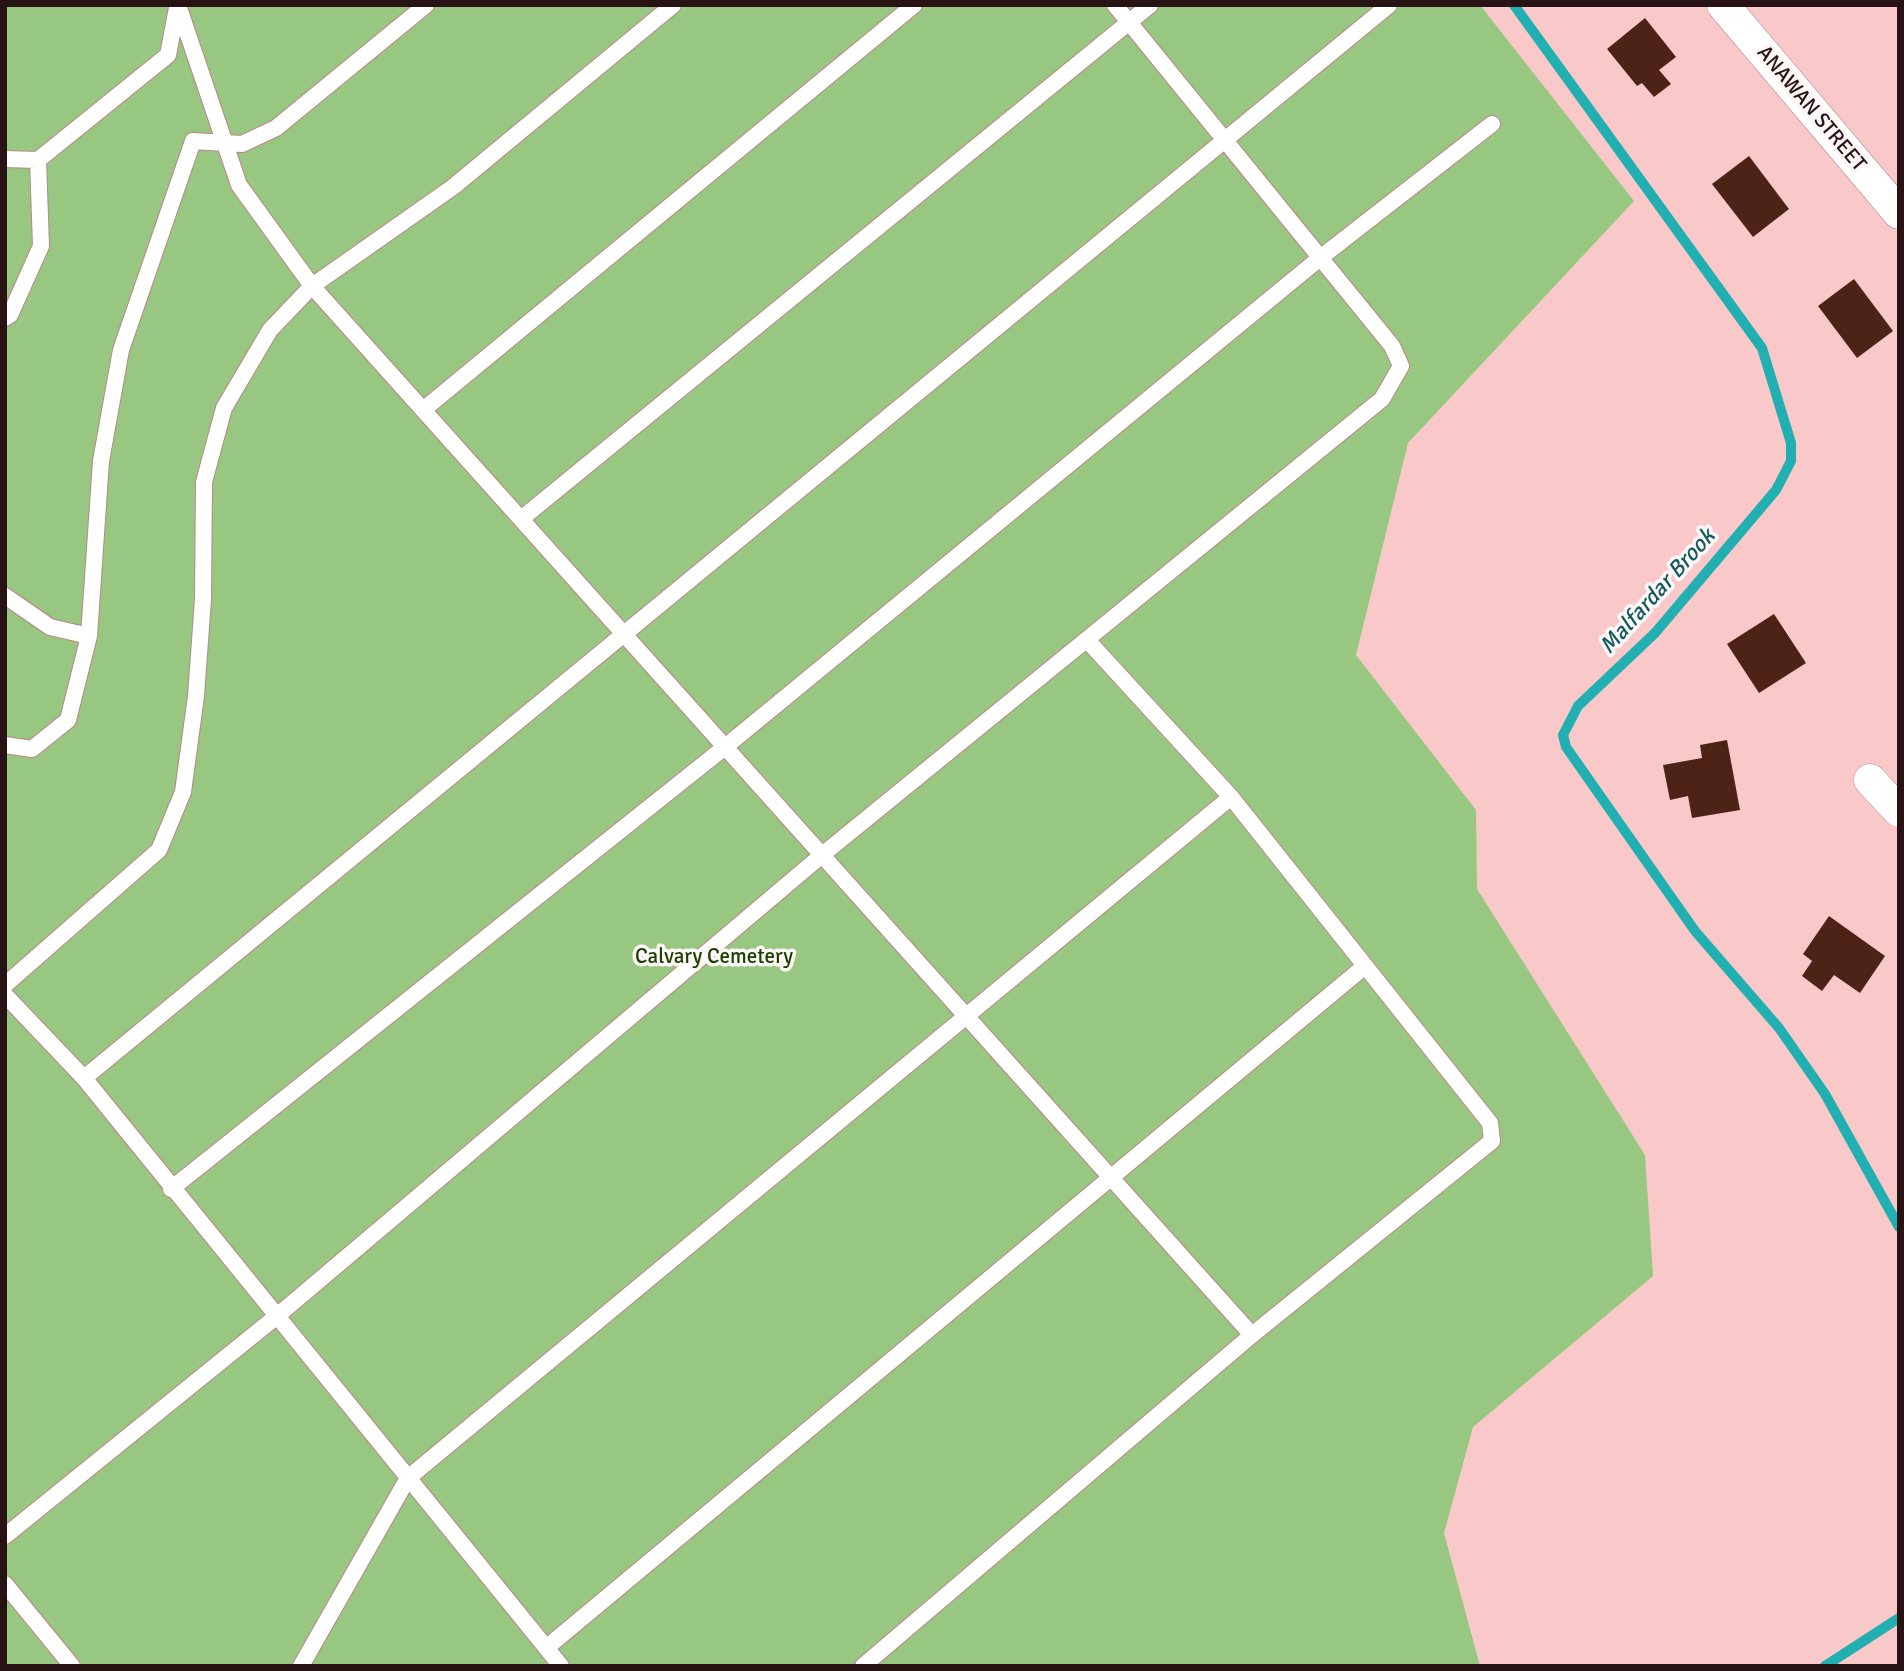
<!DOCTYPE html>
<style>
body{margin:0}
#map{position:relative;width:1904px;height:1671px;overflow:hidden;background:#f9c9ca;font-family:Signika,sans-serif}
canvas{display:block}
.frame{position:absolute;inset:0;border:7px solid #271314;pointer-events:none}
</style>
<div id="map">
<canvas width="1904" height="1671"></canvas>
<div class="frame"></div>
</div>
<script>
const c = document.querySelector('canvas').getContext('2d');
c.lineJoin = 'round';
function fillPath(path, color) { c.fillStyle = color; c.fill(path, 'evenodd'); }
const toPath = rows => new Path2D(rows.map(r => 'M' + r).join(''));
function strokePath(path, color, width, dash) { c.strokeStyle = color; c.lineWidth = width; c.lineCap = dash ? 'butt' : 'round'; c.setLineDash(dash || []); c.stroke(path); }
function write(font, color, halo, rows, align = 'center') {
  c.font = font + ' Signika,sans-serif'; c.lineWidth = 7; c.setLineDash([]); c.textBaseline = 'middle'; c.strokeStyle = halo; c.fillStyle = color; for (const [text, x, y, turn = 0] of rows) {
    c.save(); c.translate(x, y); c.rotate((+turn || 0) * Math.PI / 180); c.textAlign = isNaN(turn) ? turn : align; if (halo) c.strokeText(text, 0, 0); c.fillText(text, 0, 0); c.restore();
  }
}
fillPath(toPath([
 [5,5,1480,5,1634,201,1408,443,1356,655,1476,810,1477,889,1645,1155,1653,1276,1473,1427,1444,1533,1480,1666,7,1666]
]), '#97c780');
strokePath(toPath([
 [1514,5,1762,348,1791,443,1791,461,1776,490,1655,633,1578,706,1563,735,1566,747,1695,931,1779,1028,1825,1094,1899,1227],
 [1825,1666,1899,1618]
]), '#22afb1', 10);
fillPath(toPath([
 [1645,18,1676,57,1659,70,1671,84,1654,97,1642,83,1637,86,1607,49],
 [1749,156,1789,209,1753,237,1712,184],
 [1854,279,1893,331,1857,358,1818,306],
 [1774,614,1806,663,1759,693,1727,644],
 [1727,740,1740,810,1692,818,1688,796,1670,800,1663,765,1702,758,1700,745],
 [1829,916,1885,956,1860,993,1834,975,1822,991,1802,976,1812,961,1803,954]
]), '#4d2217');
const service = toPath([
 [178,5,239,185,312,286,1252,1335],
 [5,159,38,160,168,55,177,8],
 [5,318,10,315,41,246,38,160],
 [423,410,914,5],
 [521,519,1150,5],
 [5,596,50,627,89,636],
 [5,745,32,749,68,720,89,636,101,461,121,350,193,141,242,144,276,128,426,5],
 [5,985,159,850,183,792,196,696,203,599,204,482,224,408,270,330,312,286,453,187,673,5],
 [5,995,84,1078,561,1666],
 [84,1078,1389,5],
 [171,1189,725,747,1320,258,1492,124],
 [5,1536,277,1316,822,855,1382,399,1401,366,1392,346,1115,5],
 [5,1584,72,1666],
 [546,1648,1365,966],
 [301,1666,408,1478,1231,797],
 [863,1666,1252,1335,1492,1141,1490,1123,1231,797,1087,640]
]);
const minor = toPath([
 [1723,5,1899,213],
 [1870,780,1899,811]
]);
strokePath(service, '#bd8688', 18);
strokePath(minor, '#bd8688', 33);
strokePath(service, '#fff', 16);
strokePath(minor, '#fff', 32);
write('21px', '#271314', '#fcf6f6', [
 ["ANAWAN STREET",1811,109,50]
]);
write('21px', '#1b4100', '#fcf6f6', [
 ["Calvary Cemetery",714,957]
]);
write('italic 23px', '#115b5b', '#fcf6f6', [
 ["Malfardar Brook",1658,592,-48]
]);
</script>
